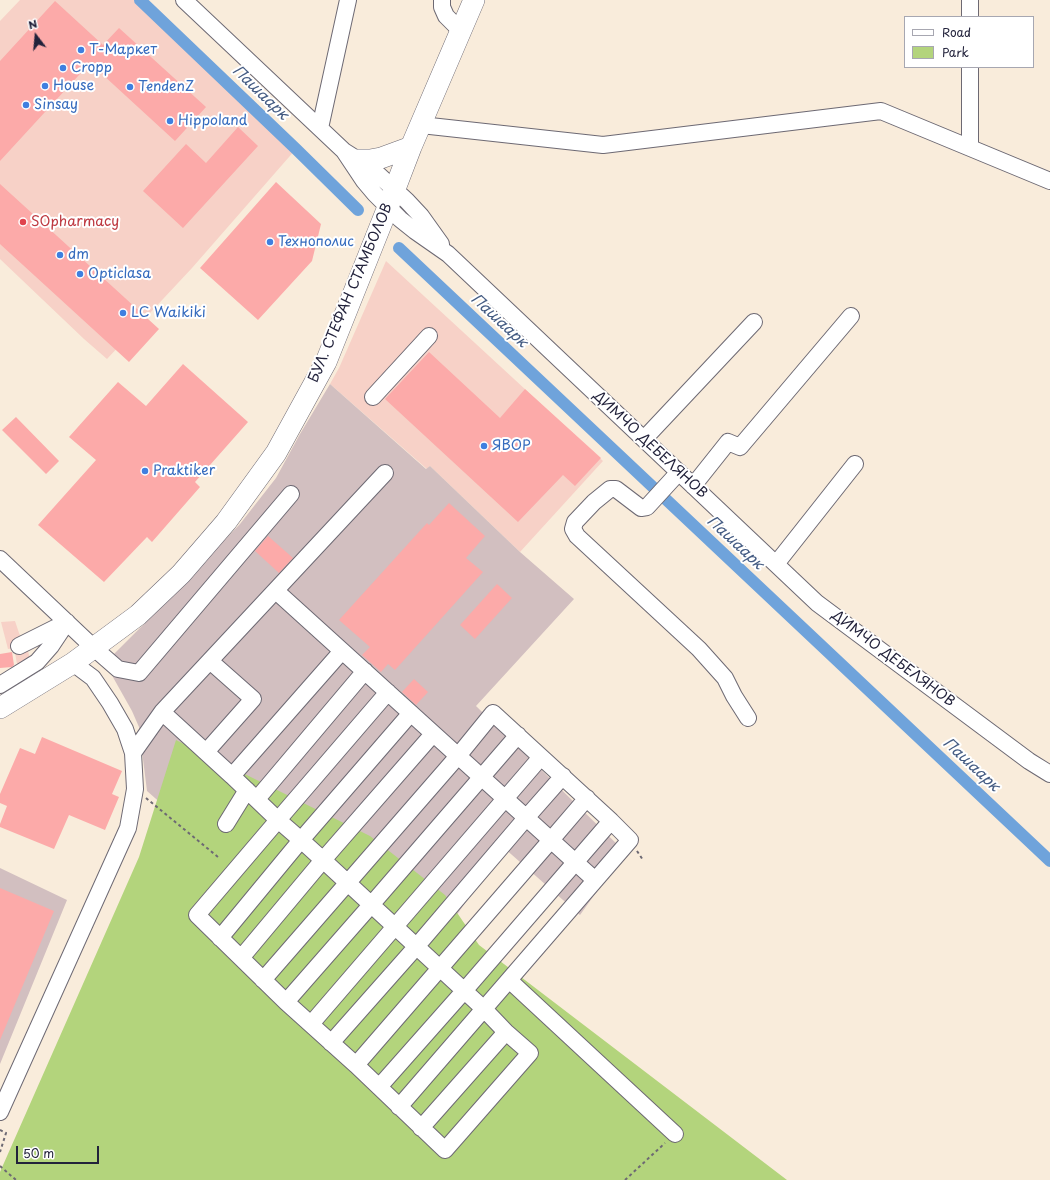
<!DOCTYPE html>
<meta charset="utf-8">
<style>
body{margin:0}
#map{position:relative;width:1050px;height:1180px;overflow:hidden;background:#f9ecdb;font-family:"Playpen Sans",sans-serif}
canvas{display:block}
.legend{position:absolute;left:904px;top:16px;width:130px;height:52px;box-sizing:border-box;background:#fff;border:1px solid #a7a7b1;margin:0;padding:5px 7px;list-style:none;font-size:12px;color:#22223b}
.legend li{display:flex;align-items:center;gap:8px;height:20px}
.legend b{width:20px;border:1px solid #a7a7b1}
.north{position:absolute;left:16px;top:16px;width:40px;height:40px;-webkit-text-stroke:3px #fff;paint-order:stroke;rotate:344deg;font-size:11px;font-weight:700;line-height:16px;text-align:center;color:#22223b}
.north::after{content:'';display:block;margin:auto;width:14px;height:18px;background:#22223b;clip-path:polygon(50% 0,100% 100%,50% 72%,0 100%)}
.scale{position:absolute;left:16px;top:1146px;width:83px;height:18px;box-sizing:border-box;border:2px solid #22223b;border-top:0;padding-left:5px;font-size:12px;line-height:14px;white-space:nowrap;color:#22223b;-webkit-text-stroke:3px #fff;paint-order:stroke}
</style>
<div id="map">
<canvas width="1050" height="1180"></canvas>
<ul class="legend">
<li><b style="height:5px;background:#fff"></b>Road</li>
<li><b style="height:11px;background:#b3d47c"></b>Park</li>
</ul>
<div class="north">N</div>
<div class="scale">50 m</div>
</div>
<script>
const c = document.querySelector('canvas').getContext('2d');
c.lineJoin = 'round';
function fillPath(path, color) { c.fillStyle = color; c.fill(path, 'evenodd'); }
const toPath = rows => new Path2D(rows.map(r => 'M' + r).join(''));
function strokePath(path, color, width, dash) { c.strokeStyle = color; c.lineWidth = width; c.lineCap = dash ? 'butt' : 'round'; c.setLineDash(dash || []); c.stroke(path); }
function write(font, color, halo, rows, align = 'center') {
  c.font = font + ' "Playpen Sans",sans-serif'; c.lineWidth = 4; c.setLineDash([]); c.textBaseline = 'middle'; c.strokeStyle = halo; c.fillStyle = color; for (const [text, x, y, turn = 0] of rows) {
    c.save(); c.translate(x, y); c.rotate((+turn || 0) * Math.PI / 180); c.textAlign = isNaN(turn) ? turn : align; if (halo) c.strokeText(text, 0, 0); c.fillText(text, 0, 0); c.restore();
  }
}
fillPath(toPath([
 [20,0,140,0,296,149,192,268,107,359,84,339,0,259,0,21],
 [386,261,603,461,520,552,430,466,427,469,330,384,339,368],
 [15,621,19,633,28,651,31,663,18,669,14,648,8,649,1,622]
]), '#f7d1c7');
fillPath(toPath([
 [330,384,426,469,430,466,520,552,574,599,476,706,625,852,580,915,503,847,448,928,213,849,147,791,139,727,132,711,105,663,151,617,240,524,276,478,300,434],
 [0,868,67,900,0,1064]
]), '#d2bfc0');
fillPath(toPath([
 [176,740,370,836,445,895,479,945,787,1180,0,1180,0,1172,139,857]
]), '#b3d47c');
strokePath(toPath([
 [140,0,296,149,358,210],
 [399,248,1050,861]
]), '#6fa3db', 12);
fillPath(toPath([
 [55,1,103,45,119,28,206,107,175,141,90,63,0,161,0,61],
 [238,127,258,146,183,228,143,191,186,144,206,163],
 [276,182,321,224,312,261,258,320,200,268],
 [0,184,159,329,129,362,0,244],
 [429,352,500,418,525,389,601,458,575,486,563,475,518,522,385,399],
 [183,364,248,422,195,482,200,487,152,542,147,537,104,582,38,525,96,460,69,437,118,382,146,406],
 [16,417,59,461,46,474,2,430],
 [449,503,485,536,466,558,483,572,395,670,388,664,381,672,362,655,370,647,339,620,427,523,429,525],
 [268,536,293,558,279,573,255,551],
 [497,584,512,598,475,639,460,625],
 [12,652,14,665,12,667,0,668,0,654],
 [414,679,428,692,416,705,402,692],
 [42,737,122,771,112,794,119,797,105,830,69,815,54,849,0,827,0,824,7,806,0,803,0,794,20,748,35,754],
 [0,888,54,911,0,1040]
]), '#fcaaa9');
const minor = toPath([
 [184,0,344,151,371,168,407,201,421,216,441,244],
 [442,0,442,7,446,16,461,31],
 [970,17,970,0],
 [421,125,603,145,881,111,1050,181],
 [320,128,348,0],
 [970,147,970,67],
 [344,151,364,181,375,194,400,219,415,231,448,254,817,603,1029,761,1050,774],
 [373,397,429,336],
 [644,439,754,322],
 [679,472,647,507,641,508,616,489,610,489,594,502,575,522,573,529,577,536,699,649,725,678,734,696,748,718],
 [693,486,728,442,740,447,851,316],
 [0,559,94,648,118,669,139,673,291,494],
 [776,564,855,464],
 [276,591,595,880],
 [19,646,65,623],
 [0,685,37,662,51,646,67,622],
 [162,712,232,776,278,820,301,840,323,860,484,1009,506,1032,530,1053,445,1150,356,1065,286,1002,197,915,278,820,388,692],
 [206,752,253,699,210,661],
 [133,753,162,712,385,473],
 [232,776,342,651],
 [257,799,365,671],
 [226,824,247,790],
 [220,938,301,840,411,713],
 [241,958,323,860,433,734],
 [263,980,458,756,493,713,611,821],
 [509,980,675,1134],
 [286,1002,371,905,518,735],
 [311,1024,541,757],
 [331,1043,416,947,526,818,563,776],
 [356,1065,551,840,587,798],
 [379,1087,464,991,611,821,630,840,399,1107],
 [0,1112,128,828,135,789,133,753,125,729,110,703,93,678,73,663],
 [421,1128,506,1032]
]);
const major = toPath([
 [358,160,370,160,381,158,411,147],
 [0,708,73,663,138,615,181,574,226,522,276,453,326,362,388,207,411,147,474,0]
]);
strokePath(minor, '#6d6973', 18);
strokePath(major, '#6d6973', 22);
strokePath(toPath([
 [146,798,218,857],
 [637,851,643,860],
 [0,1130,6,1133,0,1152],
 [0,1166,16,1180],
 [625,1180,665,1143]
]), '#6d6973', 2, [3, 3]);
strokePath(minor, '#fff', 16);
strokePath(major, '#fff', 21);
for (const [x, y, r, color] of [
 [81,50,4,"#3f7fe0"],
 [63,68,4,"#3f7fe0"],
 [45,86,4,"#3f7fe0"],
 [130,87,4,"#3f7fe0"],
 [26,105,4,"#3f7fe0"],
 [170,121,4,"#3f7fe0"],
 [23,222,4,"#e0444e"],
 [270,242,4,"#3f7fe0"],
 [60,255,4,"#3f7fe0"],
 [80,274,4,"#3f7fe0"],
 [123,313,4,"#3f7fe0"],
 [484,446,4,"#3f7fe0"],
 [145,471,4,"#3f7fe0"]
]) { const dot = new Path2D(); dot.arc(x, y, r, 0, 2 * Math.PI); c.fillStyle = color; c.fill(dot); strokePath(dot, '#fff', 1.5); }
write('14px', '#366cbe', '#fff', [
 ["Т-Маркет",89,50],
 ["Cropp",71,68],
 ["House",53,86],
 ["TendenZ",138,87],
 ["Sinsay",34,105],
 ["Hippoland",178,121],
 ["Технополис",278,242],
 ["dm",68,255],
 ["Opticlasa",88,274],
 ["LC Waikiki",131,313],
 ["ЯВОР",492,446],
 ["Praktiker",153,471]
], 'left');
write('14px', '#be3a42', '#fff', [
 ["SOpharmacy",31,222]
], 'left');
write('14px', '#22223b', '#fff', [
 ["БУЛ. СТЕФАН СТАМБОЛОВ",351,293,-67],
 ["ДИМЧО ДЕБЕЛЯНОВ",650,445,43],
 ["ДИМЧО ДЕБЕЛЯНОВ",893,659,37]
]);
write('italic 15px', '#455c83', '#fff', [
 ["Пашаарк",260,93,44],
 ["Пашаарк",499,321,43],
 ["Пашаарк",735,543,43],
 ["Пашаарк",971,765,43]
]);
</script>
